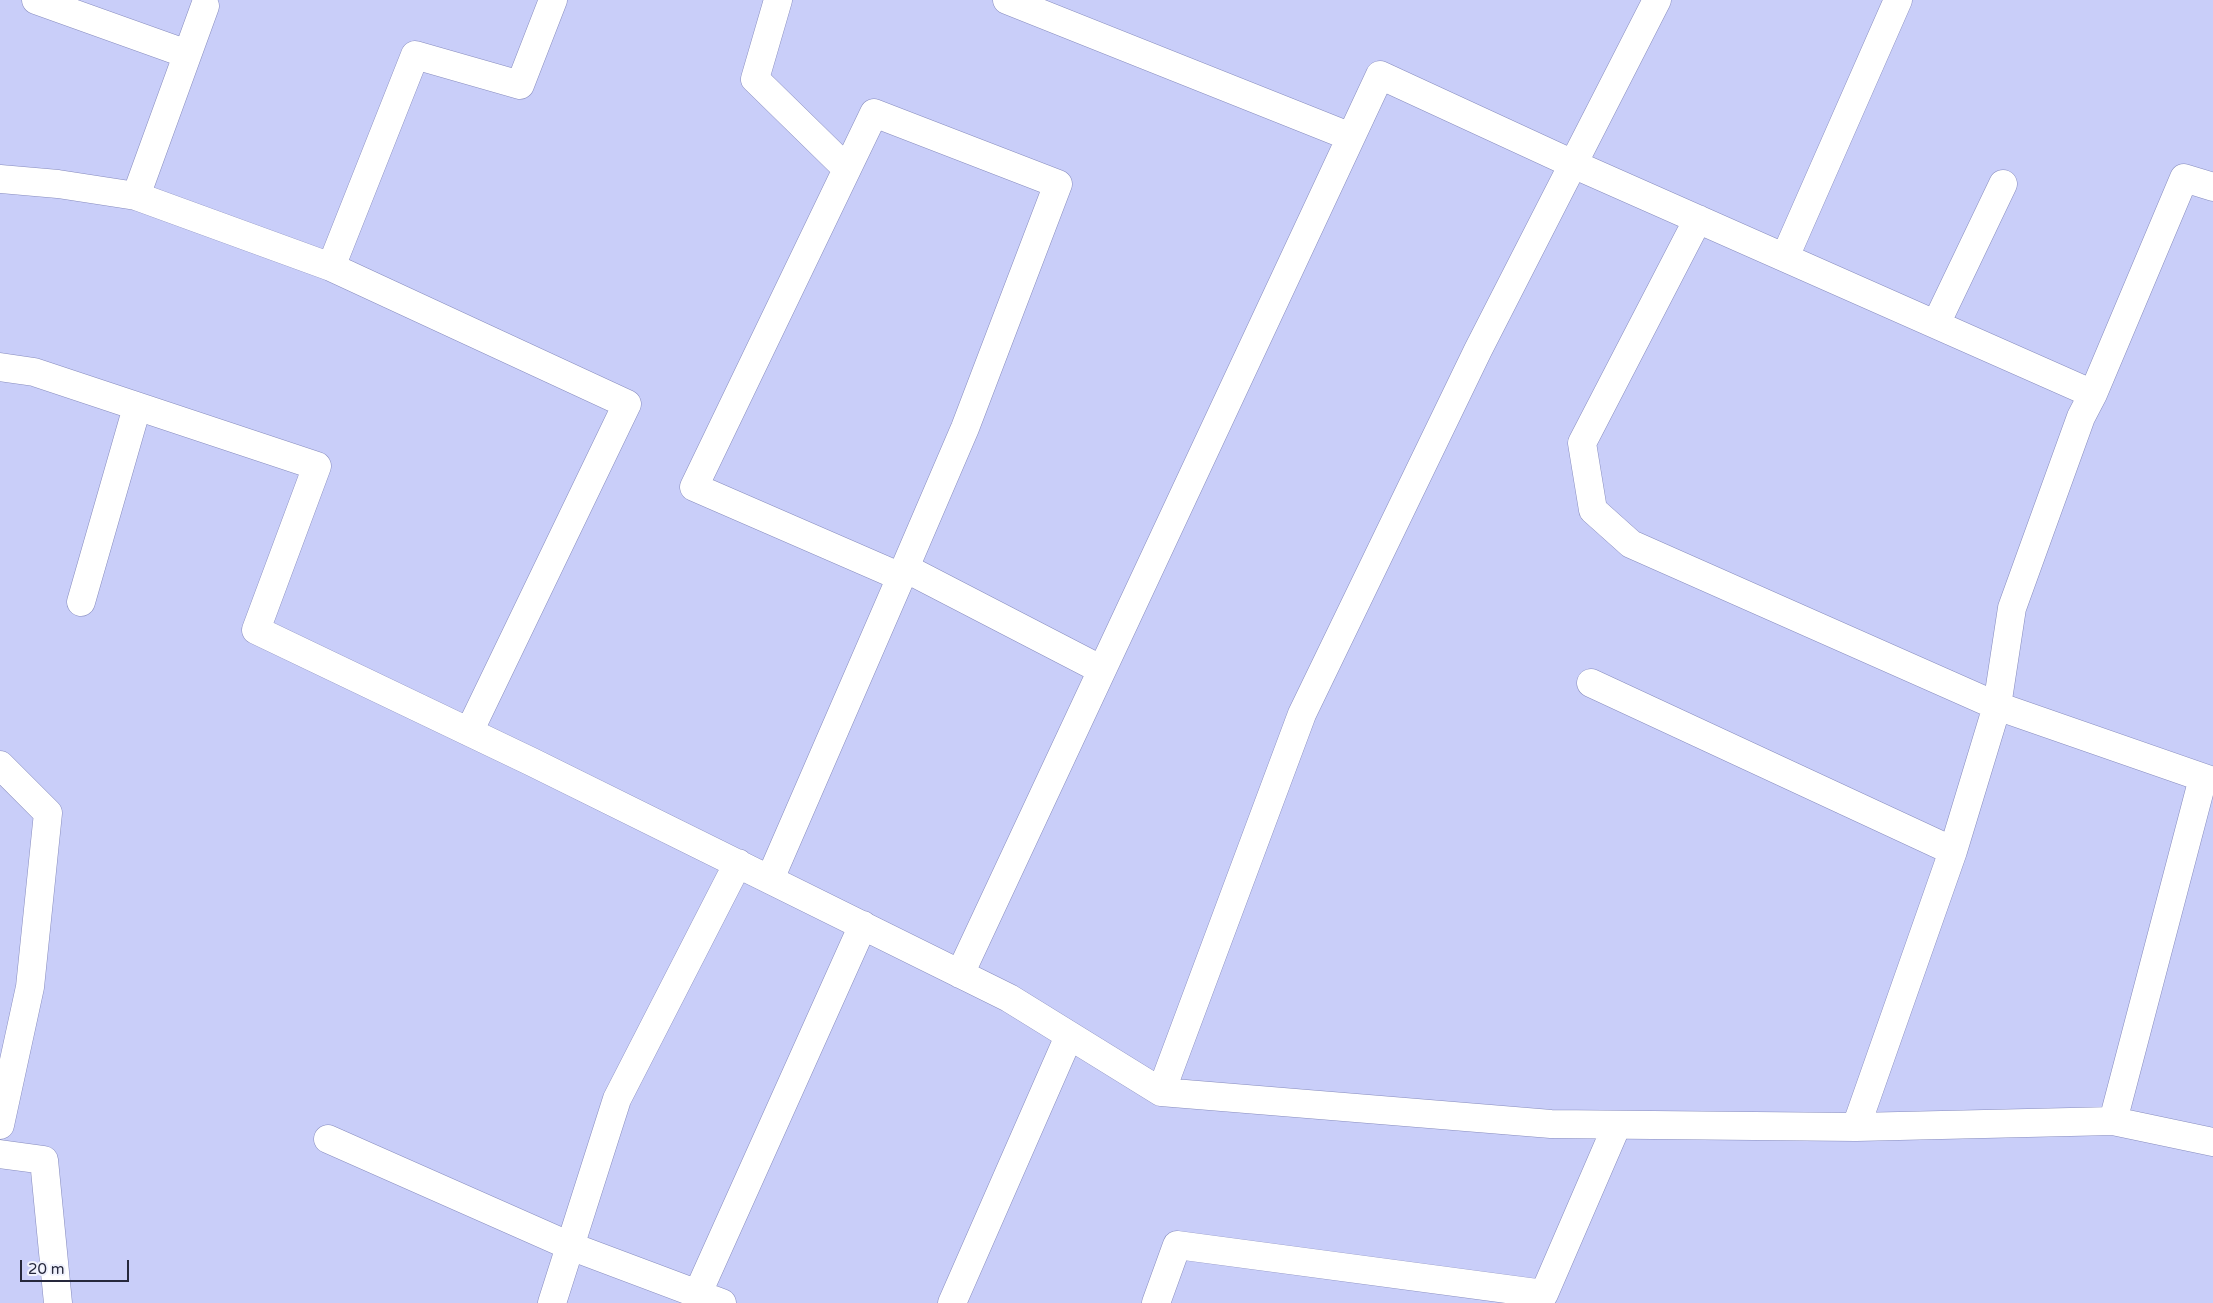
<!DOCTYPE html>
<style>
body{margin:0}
#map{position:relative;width:2213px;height:1303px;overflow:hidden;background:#c9cef9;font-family:"Varela Round",sans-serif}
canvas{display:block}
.scale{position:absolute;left:20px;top:1260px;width:109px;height:22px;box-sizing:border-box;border:2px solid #26283c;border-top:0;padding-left:6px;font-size:15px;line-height:18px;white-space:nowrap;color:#26283c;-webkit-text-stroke:4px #f0f2fd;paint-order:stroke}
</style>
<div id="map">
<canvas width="2213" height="1303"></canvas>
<div class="scale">20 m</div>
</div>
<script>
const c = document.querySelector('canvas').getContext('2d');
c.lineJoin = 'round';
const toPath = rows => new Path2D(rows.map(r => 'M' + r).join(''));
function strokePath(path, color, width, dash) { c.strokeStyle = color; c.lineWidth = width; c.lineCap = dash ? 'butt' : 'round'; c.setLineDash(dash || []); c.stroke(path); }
const street = toPath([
 [36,0,187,54],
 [778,0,755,79,847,169],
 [1007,0,1351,137],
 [0,179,58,184,136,196,331,267,627,404,469,732],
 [136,196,205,6],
 [1698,219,1582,443,1593,510,1631,544,1997,706,2213,781],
 [1785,257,1898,0],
 [331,267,415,55,520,85,553,0],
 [1936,324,2003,184],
 [0,367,34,372,317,466,256,630,532,762,1009,998,1161,1092,1551,1124,1856,1127,2113,1121,2213,1142],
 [905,568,1102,670],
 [81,602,137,407],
 [1591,683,1953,851],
 [0,765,48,813,30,987,0,1125],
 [770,879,901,577,965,428,1058,184,874,113,694,487,901,577],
 [960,974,1380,75,1573,164,2093,394],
 [1161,1092,1302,714,1478,350,1657,0],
 [2113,1121,2203,778],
 [1856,1127,1953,851,1997,706,2012,608,2081,417,2093,394,2184,178,2213,187],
 [328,1139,570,1246,722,1303],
 [0,1154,44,1160,58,1303],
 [697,1295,863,925],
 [552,1303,617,1099,738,863],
 [952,1303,1069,1036],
 [1156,1303,1177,1245,1544,1294,1617,1125]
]);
strokePath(street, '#878cbe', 29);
strokePath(street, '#fff', 28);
</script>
